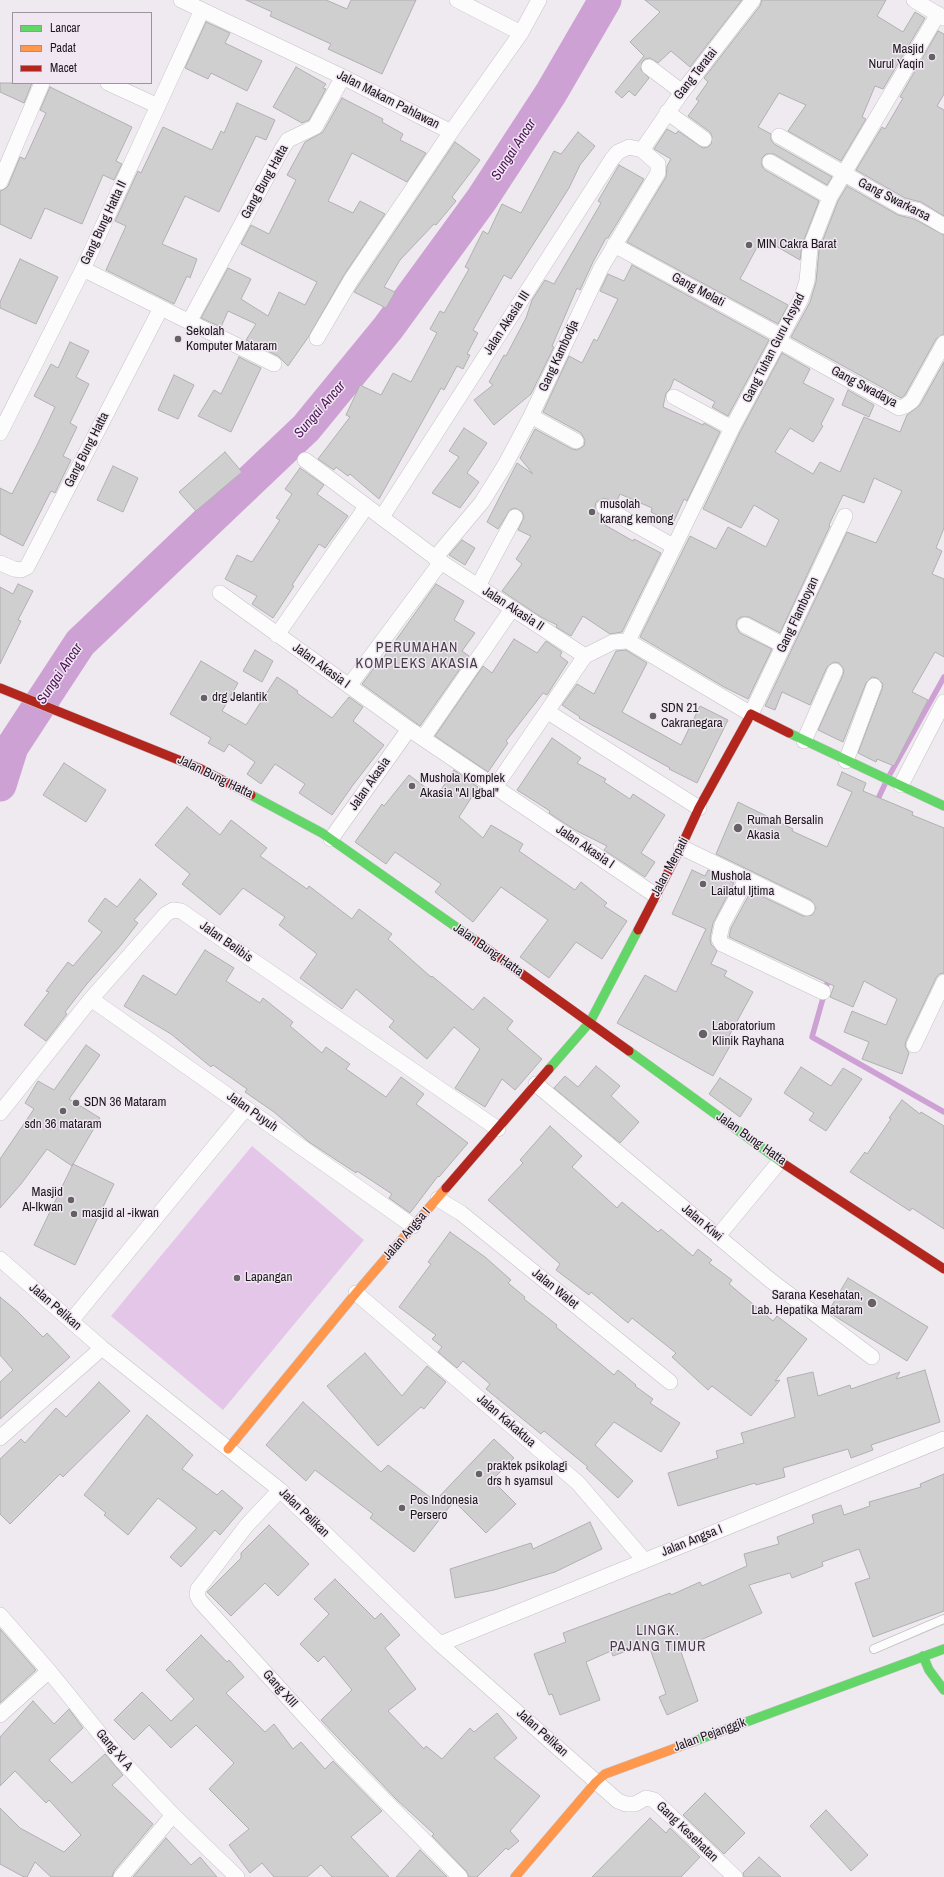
<!DOCTYPE html>
<style>
body{margin:0}
#map{position:relative;width:944px;height:1877px;overflow:hidden;background:#efeaef;font-family:"Archivo Narrow",sans-serif}
canvas{display:block}
.legend{position:absolute;left:12px;top:12px;width:140px;height:72px;box-sizing:border-box;background:#f0e7f2;border:1px solid #9b949c;margin:0;padding:5px 7px;list-style:none;font-size:12px;color:#1b171b}
.legend li{display:flex;align-items:center;gap:8px;height:20px}
.legend b{width:20px;border:1px solid #9b949c}
</style>
<div id="map">
<canvas width="944" height="1877"></canvas>
<ul class="legend">
<li><b style="height:5px;background:#63d668"></b>Lancar</li>
<li><b style="height:5px;background:#ff974d"></b>Padat</li>
<li><b style="height:5px;background:#b3261e"></b>Macet</li>
</ul>
</div>
<script>
const c = document.querySelector('canvas').getContext('2d');
c.lineJoin = 'round';
function fillPath(path, color) { c.fillStyle = color; c.fill(path, 'evenodd'); }
const toPath = rows => new Path2D(rows.map(r => 'M' + r).join(''));
function strokePath(path, color, width, dash) { c.strokeStyle = color; c.lineWidth = width; c.lineCap = dash ? 'butt' : 'round'; c.setLineDash(dash || []); c.stroke(path); }
function write(font, color, halo, rows, align = 'center') {
  c.font = font + ' "Archivo Narrow",sans-serif'; c.lineWidth = 3; c.setLineDash([]); c.textBaseline = 'middle'; c.strokeStyle = halo; c.fillStyle = color; for (const [text, x, y, turn = 0] of rows) {
    c.save(); c.translate(x, y); c.rotate((+turn || 0) * Math.PI / 180); c.textAlign = isNaN(turn) ? turn : align; if (halo) c.strokeText(text, 0, 0); c.fillText(text, 0, 0); c.restore();
  }
}
fillPath(toPath([
 [252,1146,364,1240,223,1410,111,1316]
]), '#e3c6e8');
strokePath(toPath([
 [889,776,944,677],
 [876,803,885,784],
 [829,977,812,1037,944,1112]
]), '#cea1d5', 5.5);
strokePath(toPath([
 [0,785,12,747,80,643,306,428,388,328,482,199,551,93,605,0]
]), '#cea1d5', 33);
const building = toPath([
 [246,0,326,0,347,9,351,0,416,0,382,74,328,49,331,44,270,16,272,12,246,0],
 [645,0,742,0,690,67,671,51,658,63,650,58,645,59,642,62,641,70,649,78,635,96,629,91,622,98,615,92,644,56,630,42,660,12,645,0],
 [762,0,886,0,877,16,903,32,915,12,925,18,883,89,875,86,862,117,866,119,841,161,788,131,806,105,779,93,758,127,771,134,771,140,774,144,832,177,827,185,774,154,766,154,762,158,762,166,765,170,819,201,802,245,800,260,762,238,740,279,788,305,778,324,627,242,666,177,667,166,671,159,654,149,667,129,676,134,678,131,703,148,708,147,711,144,712,136,710,132,688,116,699,101,696,99,708,82,704,78,760,6,762,0],
 [206,22,230,33,225,43,262,61,247,91,211,73,208,79,185,68,206,22],
 [938,31,944,34,944,94,937,106,944,110,944,216,921,202,905,198,856,170,882,127,885,129,903,98,900,97,938,31],
 [296,67,326,84,323,88,326,89,309,120,302,123,273,107,296,67],
 [0,83,32,83,24,103,0,92,0,83],
 [50,87,132,127,116,161,122,164,114,180,103,175,82,224,45,208,31,239,0,224,0,191,5,189,8,186,20,157,25,159,46,113,40,110,50,87],
 [342,98,383,119,382,122,403,134,400,140,426,153,407,182,352,153,328,201,353,213,360,201,385,214,344,275,309,336,288,366,278,356,246,340,256,324,228,311,221,327,201,318,228,268,251,279,241,299,268,316,279,292,305,305,317,282,241,244,251,225,269,234,296,180,287,175,305,142,323,132,342,98],
 [237,103,275,120,266,140,256,136,219,212,185,196,162,244,197,259,190,278,187,276,174,304,106,270,126,226,115,221,138,171,141,173,163,127,212,150,221,131,224,133,237,103],
 [578,132,595,146,580,165,569,188,511,279,504,275,473,330,478,333,467,354,470,355,463,369,457,366,444,390,441,388,379,499,350,474,348,476,336,467,334,470,318,459,350,417,346,415,360,385,381,395,393,373,411,382,437,333,430,329,440,311,444,313,469,269,465,267,483,231,488,234,502,204,521,213,554,151,561,154,578,132],
 [455,142,480,160,452,197,456,201,436,225,434,224,400,260,384,287,395,292,386,308,354,292,455,142],
 [619,165,644,179,608,238,606,238,593,262,580,290,577,288,552,346,554,347,531,394,494,425,474,400,493,385,489,382,504,355,506,356,526,318,532,300,545,280,554,284,601,203,598,201,619,165],
 [847,186,898,215,914,219,944,235,944,334,936,339,905,395,901,398,791,337,810,302,816,282,819,250,838,201,847,186],
 [20,259,58,277,36,324,0,308,0,302,20,259],
 [632,265,769,340,728,416,712,407,715,402,674,379,670,389,666,393,663,407,703,425,704,423,720,432,687,501,684,499,673,523,651,512,652,508,620,494,616,503,604,498,596,502,595,507,596,512,608,519,605,525,633,541,634,539,661,553,622,632,610,634,583,616,571,636,556,627,557,625,541,617,502,591,522,564,516,559,531,536,518,530,524,517,522,512,515,508,510,510,498,529,487,522,517,463,533,474,520,458,535,429,572,449,577,450,584,446,585,440,581,433,543,412,569,356,582,363,594,339,597,341,618,299,600,291,608,274,624,281,632,265],
 [70,342,89,351,76,377,89,384,70,423,77,427,63,456,71,460,55,493,51,491,23,546,0,534,0,488,12,494,38,443,55,407,34,396,51,364,58,368,70,342],
 [782,353,810,369,803,383,834,399,821,424,823,426,813,442,790,428,775,452,813,474,820,462,840,472,864,417,900,432,907,415,920,405,944,362,944,528,936,548,942,551,932,574,944,579,944,657,935,652,912,692,928,700,894,766,877,759,876,762,858,753,882,689,883,684,877,678,872,677,866,683,843,742,818,730,843,675,844,670,839,663,834,662,827,667,810,705,782,692,775,710,765,706,847,532,876,543,902,491,874,478,864,503,843,495,829,525,830,526,780,633,749,617,741,617,737,620,736,626,740,633,772,649,748,699,724,687,640,637,690,536,716,549,728,527,766,547,779,520,754,505,741,528,703,509,740,432,782,353],
 [239,357,261,368,231,432,198,416,214,390,221,394,239,357],
 [174,375,194,385,178,419,158,410,174,375],
 [848,390,874,405,869,417,842,405,848,390],
 [464,428,487,443,467,473,479,482,460,508,432,493,459,457,449,451,464,428],
 [225,452,242,472,196,511,179,492,225,452],
 [113,466,138,478,123,512,97,500,113,466],
 [300,468,324,485,317,494,348,516,325,548,319,544,292,585,294,586,273,618,252,604,257,596,225,579,237,555,252,562,280,520,276,518,292,494,285,489,300,468],
 [462,540,475,548,465,565,449,555,462,540],
 [18,584,33,591,18,620,21,621,0,664,0,587,13,594,18,584],
 [436,584,464,601,454,620,475,633,462,651,469,656,420,726,362,684,380,660,381,661,436,584],
 [514,639,537,653,546,641,562,652,560,656,568,662,547,695,543,693,506,741,508,743,488,772,435,736,483,666,492,673,514,639],
 [255,650,273,661,262,682,243,671,255,650],
 [626,650,647,663,622,712,681,745,700,706,728,720,697,783,669,769,670,768,579,718,580,717,562,705,577,684,594,694,616,651,626,650],
 [201,661,238,683,222,711,246,725,277,677,298,691,297,693,332,718,349,697,363,707,353,721,384,745,353,785,332,815,299,793,305,784,275,764,261,784,247,774,255,762,229,744,224,752,208,743,211,738,170,714,201,661],
 [552,738,581,758,577,763,606,779,604,782,630,799,633,794,665,815,641,853,655,862,645,877,604,850,607,846,575,830,549,813,550,811,517,790,552,738],
 [64,763,106,790,86,822,43,795,64,763],
 [454,770,478,787,459,817,483,838,491,825,523,844,519,851,575,890,581,882,607,903,604,906,627,921,602,959,576,942,549,978,520,957,548,920,501,887,473,922,435,892,441,884,395,852,386,864,355,842,382,804,384,806,409,775,437,796,454,770],
 [842,772,866,783,863,791,913,812,912,815,944,828,944,973,939,974,936,978,906,1041,905,1046,909,1053,902,1074,862,1059,869,1042,844,1032,852,1011,886,1025,897,999,864,981,853,1007,830,997,834,986,729,937,731,928,751,891,803,916,812,915,816,908,811,900,716,854,738,802,793,829,792,831,827,847,852,792,837,785,842,772],
 [187,807,220,835,231,820,267,848,260,856,307,889,309,886,352,919,359,909,392,934,388,939,431,977,432,976,473,1010,484,997,513,1021,507,1029,542,1059,515,1090,502,1079,485,1107,455,1088,480,1049,454,1027,427,1059,389,1027,394,1021,356,989,342,1009,300,978,317,954,279,925,285,917,243,888,220,915,182,884,190,874,155,845,187,807],
 [692,870,705,876,708,870,734,883,713,923,710,938,711,944,717,951,711,964,727,971,724,976,753,992,729,1036,734,1039,713,1076,617,1023,645,975,676,992,706,929,672,914,692,870],
 [140,879,157,894,134,920,138,923,121,945,86,985,65,1012,67,1014,46,1041,24,1025,49,992,46,991,68,962,73,966,102,932,88,921,105,898,117,907,140,879],
 [205,950,234,968,226,981,260,1003,263,998,293,1022,290,1026,322,1053,326,1047,350,1064,346,1069,386,1097,401,1077,424,1094,416,1104,468,1143,439,1177,438,1176,410,1213,389,1198,392,1194,357,1171,356,1173,309,1142,274,1112,245,1092,247,1089,213,1065,211,1067,171,1034,124,1006,143,975,176,995,205,950],
 [86,1045,100,1055,69,1099,100,1118,72,1166,47,1149,21,1184,0,1208,0,1159,34,1109,25,1103,38,1081,54,1090,86,1045],
 [596,1066,620,1086,611,1096,639,1122,620,1143,554,1088,565,1076,578,1087,596,1066],
 [801,1067,831,1086,843,1068,862,1079,826,1131,809,1120,814,1113,784,1093,801,1067],
 [720,1078,752,1099,740,1117,709,1094,720,1078],
 [902,1100,920,1114,921,1112,944,1126,944,1229,912,1208,910,1211,850,1172,865,1152,867,1154,891,1119,889,1118,902,1100],
 [550,1126,582,1156,572,1167,617,1208,622,1202,658,1232,661,1229,693,1256,698,1249,712,1260,709,1263,732,1280,729,1284,773,1321,777,1316,807,1339,775,1381,780,1380,751,1416,712,1386,708,1390,672,1357,676,1353,632,1318,628,1323,591,1292,589,1295,556,1270,560,1264,488,1200,523,1163,520,1160,550,1126],
 [73,1164,114,1184,75,1265,34,1245,73,1164],
 [450,1232,485,1257,511,1280,508,1283,525,1297,524,1299,557,1325,556,1327,614,1375,618,1370,636,1385,635,1386,653,1399,650,1403,680,1423,661,1452,614,1422,595,1445,633,1481,618,1498,586,1468,588,1467,544,1431,541,1434,486,1389,490,1384,463,1361,457,1368,438,1352,442,1347,432,1339,436,1335,399,1307,431,1264,428,1262,450,1232],
 [848,1278,928,1327,907,1361,828,1312,848,1278],
 [0,1297,17,1311,43,1337,47,1333,70,1357,0,1419,0,1382,13,1370,0,1355,0,1297],
 [365,1353,402,1396,427,1366,446,1382,424,1409,421,1407,378,1446,327,1386,365,1353],
 [925,1370,940,1422,871,1445,873,1450,851,1458,848,1449,783,1468,785,1477,756,1485,755,1483,678,1506,668,1473,718,1458,716,1451,744,1443,741,1433,795,1417,787,1378,813,1372,818,1396,850,1385,851,1389,900,1372,896,1379,925,1370],
 [99,1382,130,1411,63,1477,60,1474,10,1524,0,1514,0,1459,21,1439,25,1443,56,1408,66,1417,99,1382],
 [303,1402,381,1472,388,1465,435,1501,494,1439,514,1458,492,1480,516,1504,486,1533,454,1501,414,1552,370,1518,373,1514,315,1470,306,1481,266,1445,303,1402],
 [147,1415,193,1455,182,1469,217,1495,222,1490,243,1508,220,1535,215,1530,181,1567,170,1557,197,1528,158,1498,128,1535,104,1515,106,1513,84,1495,147,1415],
 [944,1474,944,1611,873,1637,855,1583,870,1578,859,1549,822,1562,823,1566,792,1578,790,1573,749,1585,762,1613,680,1649,698,1701,667,1715,659,1697,666,1694,648,1643,613,1656,611,1651,586,1662,600,1700,560,1715,552,1694,549,1695,534,1654,566,1642,563,1633,670,1593,671,1595,700,1582,702,1586,747,1566,744,1554,779,1544,777,1537,814,1523,812,1515,841,1505,844,1515,870,1506,869,1502,921,1487,920,1484,944,1474],
 [590,1522,602,1549,555,1572,494,1590,455,1598,450,1569,531,1543,533,1549,590,1522],
 [269,1525,309,1564,278,1596,265,1583,231,1616,207,1592,241,1558,241,1553,269,1525],
 [335,1579,375,1619,381,1613,400,1635,385,1648,416,1689,388,1711,424,1749,426,1746,442,1759,470,1728,474,1732,497,1713,517,1738,494,1758,540,1796,510,1831,519,1841,508,1850,506,1848,477,1877,469,1877,466,1871,432,1836,434,1834,396,1799,321,1720,352,1690,324,1656,318,1662,300,1644,329,1614,314,1599,335,1579],
 [0,1629,36,1670,0,1703,0,1629],
 [201,1635,227,1662,229,1660,244,1677,226,1693,265,1732,274,1724,293,1749,301,1742,325,1769,333,1761,382,1811,351,1837,389,1877,332,1877,321,1865,307,1877,274,1877,262,1863,250,1873,229,1845,249,1829,209,1789,234,1763,196,1725,171,1748,149,1725,134,1740,114,1720,142,1692,171,1721,194,1699,166,1670,201,1635],
 [33,1701,54,1724,69,1709,83,1728,49,1760,72,1783,105,1754,123,1775,112,1785,153,1824,114,1871,112,1877,51,1877,35,1862,27,1877,24,1877,0,1864,0,1808,20,1828,64,1852,81,1835,49,1800,46,1803,15,1771,0,1786,0,1737,33,1701],
 [705,1793,745,1833,724,1854,683,1815,705,1793],
 [826,1810,868,1855,851,1871,810,1826,826,1810],
 [650,1818,666,1833,670,1828,700,1857,681,1877,592,1877,650,1818],
 [166,1838,191,1865,200,1857,217,1877,133,1877,166,1838],
 [420,1850,447,1877,396,1877,420,1850],
 [759,1857,781,1877,744,1877,743,1873,759,1857]
]);
fillPath(building, '#cfcfd0');
strokePath(building, '#b0b0b1', 1);
const lane = toPath([
 [874,1649,944,1619]
]);
const street = toPath([
 [181,0,343,77,451,132,521,33,539,0],
 [457,0,521,33],
 [914,0,944,18],
 [649,67,682,92],
 [108,83,158,106],
 [667,112,704,139],
 [779,136,902,207,917,210,944,226],
 [642,150,682,92,753,0],
 [770,162,830,197],
 [0,182,42,83],
 [614,245,781,336],
 [83,269,274,364],
 [189,322,282,149,288,140,315,127,343,77],
 [317,338,351,280,451,132],
 [779,341,899,408,905,406,912,401,944,343],
 [674,397,732,428],
 [531,416,576,441],
 [0,433,83,269,202,10],
 [305,460,441,562,585,656],
 [604,507,673,546],
 [382,517,612,159,618,152,629,147,642,150,658,164,658,173,601,268,531,416,505,465,482,502,435,558],
 [0,563,14,569,21,570,27,567,161,308],
 [478,586,515,517],
 [220,593,409,729,655,895],
 [745,625,783,645],
 [277,635,366,507],
 [628,641,732,428,801,299,807,281,810,248,830,197,938,14],
 [349,686,441,562],
 [548,712,699,808],
 [423,738,512,609],
 [804,741,835,671],
 [846,761,874,686],
 [901,785,944,702],
 [495,787,585,656,613,642,628,641,751,714,845,516],
 [331,839,409,729],
 [681,847,807,908],
 [746,880,722,925,719,939,722,944,823,992],
 [91,999,413,1226],
 [914,1045,944,982],
 [536,1084,770,1280,872,1357],
 [0,1113,91,999,166,914,173,910,181,911,498,1129],
 [438,1199,461,1213,670,1382],
 [718,1236,780,1161],
 [0,1259,102,1348,280,1490,440,1644,618,1801,626,1804,635,1804,646,1798,654,1800,735,1877],
 [356,1293,578,1483,644,1560],
 [71,1321,246,1108],
 [0,1438,102,1348],
 [280,1490,247,1525,198,1589,197,1595,200,1601,340,1755,460,1877],
 [0,1615,49,1671,122,1761,173,1815,237,1877],
 [440,1644,944,1439],
 [0,1715,49,1671],
 [121,1877,173,1815]
]);
const fast = toPath([
 [789,733,944,806],
 [251,795,322,833,476,941],
 [629,1051,784,1164],
 [549,1069,590,1022,638,930],
 [923,1656,929,1670,944,1690],
 [692,1742,944,1649]
]);
const slow = toPath([
 [228,1449,356,1293,446,1188],
 [515,1877,596,1782,605,1774,692,1742]
]);
const jam = toPath([
 [0,688,201,769,251,795],
 [638,930,681,847,699,808,751,714,789,733],
 [476,941,629,1051],
 [784,1164,944,1269],
 [446,1188,549,1069]
]);
strokePath(lane, '#c6c2c7', 10);
strokePath(street, '#c6c2c7', 16);
strokePath(fast, '#c6c2c7', 10);
strokePath(slow, '#c6c2c7', 10);
strokePath(jam, '#c6c2c7', 10);
strokePath(lane, '#fdfcfd', 8);
strokePath(street, '#fdfcfd', 15);
strokePath(fast, '#63d668', 9);
strokePath(slow, '#ff974d', 9);
strokePath(jam, '#b3261e', 9);
for (const [x, y, r, color] of [
 [932,57,4,"#656165"],
 [749,245,4,"#656165"],
 [178,339,4,"#656165"],
 [592,512,4,"#656165"],
 [204,698,4,"#656165"],
 [653,716,4,"#656165"],
 [412,786,4,"#656165"],
 [738,828,5,"#656165"],
 [703,884,4,"#656165"],
 [703,1034,5,"#656165"],
 [76,1103,4,"#656165"],
 [63,1111,4,"#656165"],
 [71,1200,4,"#656165"],
 [74,1214,4,"#656165"],
 [237,1278,4,"#656165"],
 [872,1303,5,"#656165"],
 [479,1474,4,"#656165"],
 [402,1508,4,"#656165"]
]) { const dot = new Path2D(); dot.arc(x, y, r, 0, 2 * Math.PI); c.fillStyle = color; c.fill(dot); strokePath(dot, '#f0e7f2', 1.5); }
write('13px', '#1b171b', '#f0e7f2', [
 ["Masjid",924,50,"right"],
 ["Nurul Yaqin",924,65,"right"],
 ["MIN Cakra Barat",757,245],
 ["Sekolah",186,332],
 ["Komputer Mataram",186,347],
 ["musolah",600,505],
 ["karang kemong",600,520],
 ["drg Jelantik",212,698],
 ["SDN 21",661,709],
 ["Cakranegara",661,724],
 ["Mushola Komplek",420,779],
 ["Akasia \"Al Igbal\"",420,794],
 ["Rumah Bersalin",747,821],
 ["Akasia",747,836],
 ["Mushola",711,877],
 ["Lailatul Ijtima",711,892],
 ["Laboratorium",712,1027],
 ["Klinik Rayhana",712,1042],
 ["SDN 36 Mataram",84,1103],
 ["sdn 36 mataram",63,1125,"center"],
 ["Masjid",63,1193,"right"],
 ["Al-Ikwan",63,1208,"right"],
 ["masjid al -ikwan",82,1214],
 ["Lapangan",245,1278],
 ["Sarana Kesehatan,",863,1296,"right"],
 ["Lab. Hepatika Mataram",863,1311,"right"],
 ["praktek psikolagi",487,1467],
 ["drs h syamsul",487,1482],
 ["Pos Indonesia",410,1501],
 ["Persero",410,1516]
], 'left');
write('13px', '#1b171b', '#f0e7f2', [
 ["Gang Teratai",696,74,-52],
 ["Jalan Makam Pahlawan",388,100,27],
 ["Gang Bung Hatta",265,182,-61],
 ["Gang Swarkarsa",894,200,27],
 ["Gang Bung Hatta II",104,223,-65],
 ["Gang Melati",698,290,28],
 ["Jalan Akasia III",507,323,-57],
 ["Gang Tuhan Guru Arsyad",774,348,-63],
 ["Gang Kambodja",559,356,-65],
 ["Gang Swadaya",864,387,28],
 ["Gang Bung Hatta",87,450,-63],
 ["Jalan Akasia II",513,609,33],
 ["Gang Flamboyan",798,615,-65],
 ["Jalan Akasia I",321,666,36],
 ["Jalan Bung Hatta",215,777,26],
 ["Jalan Akasia",370,784,-55],
 ["Jalan Akasia I",585,847,34],
 ["Jalan Merpati",670,867,-62],
 ["Jalan Belibis",226,942,35],
 ["Jalan Bung Hatta",488,950,35],
 ["Jalan Puyuh",252,1112,35],
 ["Jalan Bung Hatta",751,1139,35],
 ["Jalan Kiwi",702,1223,40],
 ["Jalan Angsa I",407,1234,-49],
 ["Jalan Walet",555,1289,39],
 ["Jalan Pelikan",55,1307,41],
 ["Jalan Kakaktua",506,1421,41],
 ["Jalan Pelikan",304,1513,44],
 ["Jalan Angsa I",692,1541,-22],
 ["Gang XIII",280,1689,48],
 ["Jalan Pelikan",542,1733,42],
 ["Jalan Pejanggik",710,1735,-20],
 ["Gang XI A",114,1750,50],
 ["Gang Kesehatan",687,1832,44]
]);
write('italic 14px', '#4a1154', '#f0e7f2', [
 ["Sungai Ancar",514,150,-57],
 ["Sungai Ancar",320,410,-49],
 ["Sungai Ancar",60,674,-56]
]);
c.letterSpacing = '1px';
write('14px', '#453e47', '#f0e7f2', [
 ["PERUMAHAN",417,648],
 ["KOMPLEKS AKASIA",417,664],
 ["LINGK.",658,1631],
 ["PAJANG TIMUR",658,1647]
]);
c.letterSpacing = '0px';
</script>
